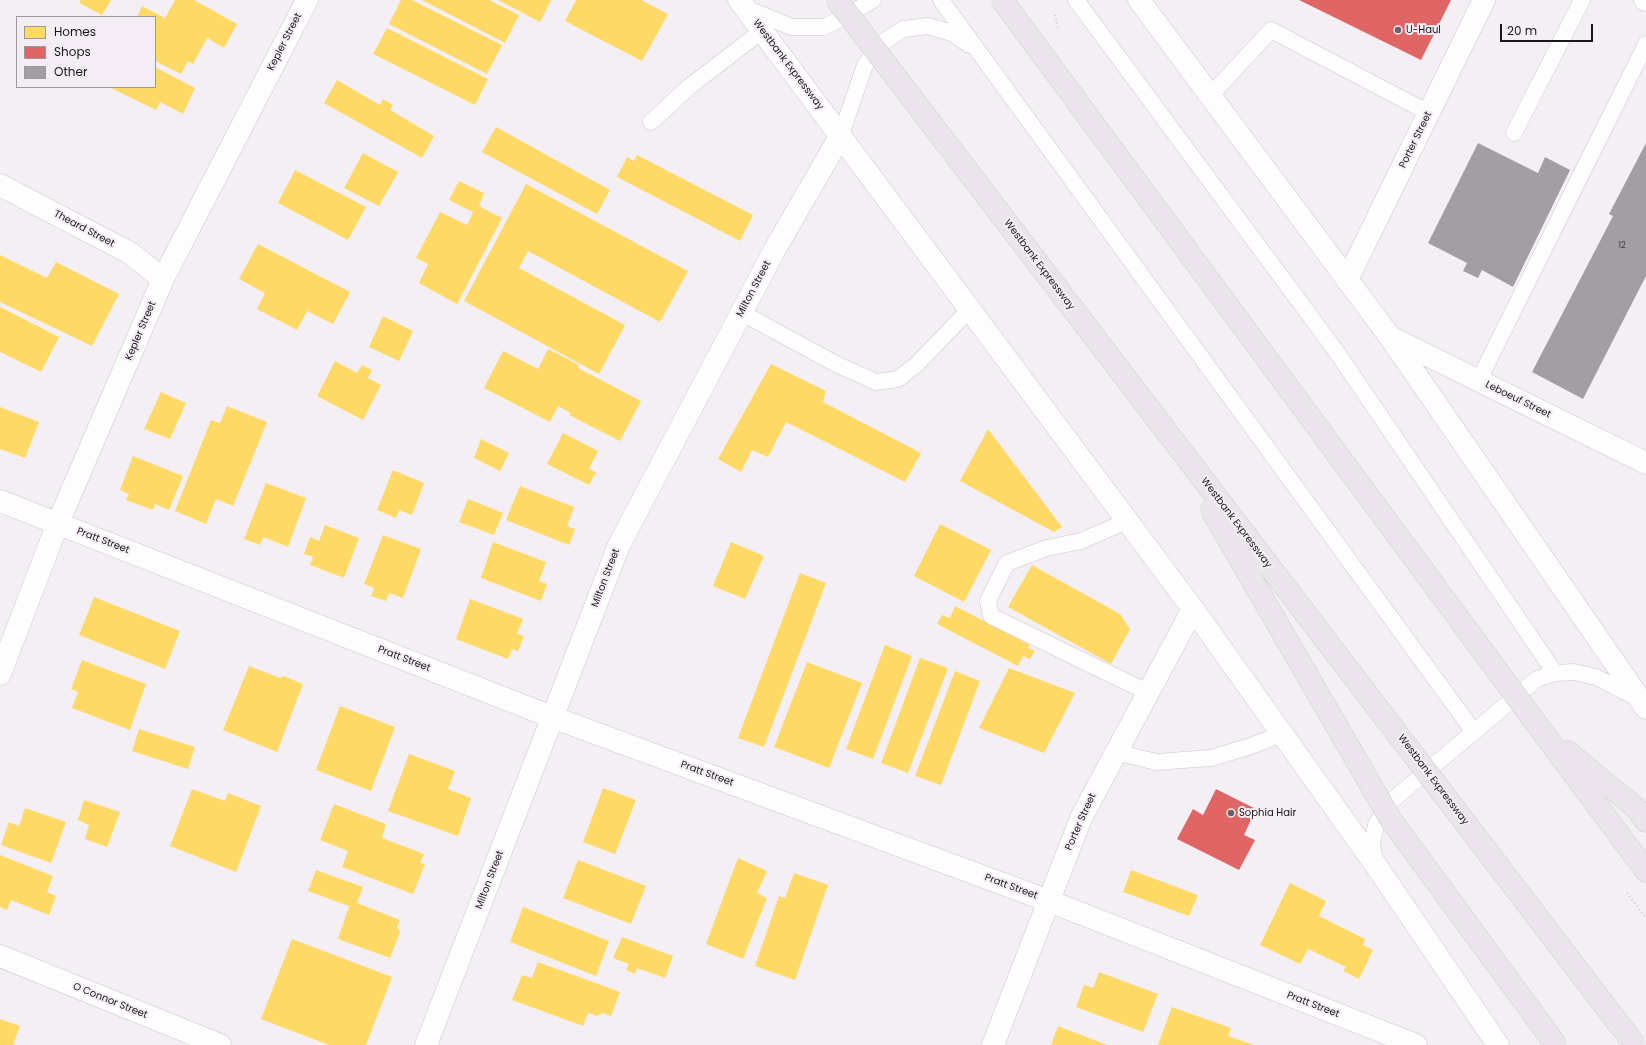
<!DOCTYPE html>
<style>
body{margin:0}
#map{position:relative;width:1646px;height:1045px;overflow:hidden;background:#f4eff4;font-family:Poppins,sans-serif}
canvas{display:block}
.legend{position:absolute;left:16px;top:16px;width:140px;height:72px;box-sizing:border-box;background:#f5edf6;border:1px solid #9d979e;margin:0;padding:5px 7px;list-style:none;font-size:12px;color:#1a171a}
.legend li{display:flex;align-items:center;gap:8px;height:20px}
.legend b{width:20px;border:1px solid #9d979e}
.scale{position:absolute;left:1500px;top:24px;width:93px;height:18px;box-sizing:border-box;border:2px solid #1a171a;border-top:0;padding-left:5px;font-size:12px;line-height:14px;white-space:nowrap;color:#1a171a;-webkit-text-stroke:3px #f5edf6;paint-order:stroke}
</style>
<div id="map">
<canvas width="1646" height="1045"></canvas>
<ul class="legend">
<li><b style="height:11px;background:#ffd966"></b>Homes</li>
<li><b style="height:11px;background:#e06666"></b>Shops</li>
<li><b style="height:11px;background:#a29fa3"></b>Other</li>
</ul>
<div class="scale">20 m</div>
</div>
<script>
const c = document.querySelector('canvas').getContext('2d');
c.lineJoin = 'round';
function fillPath(path, color) { c.fillStyle = color; c.fill(path, 'evenodd'); }
const toPath = rows => new Path2D(rows.map(r => 'M' + r).join(''));
function strokePath(path, color, width, dash) { c.strokeStyle = color; c.lineWidth = width; c.lineCap = dash ? 'butt' : 'round'; c.setLineDash(dash || []); c.stroke(path); }
function write(font, color, halo, rows, align = 'center') {
  c.font = font + ' Poppins,sans-serif'; c.lineWidth = 4; c.setLineDash([]); c.textBaseline = 'middle'; c.strokeStyle = halo; c.fillStyle = color; for (const [text, x, y, turn = 0] of rows) {
    c.save(); c.translate(x, y); c.rotate((+turn || 0) * Math.PI / 180); c.textAlign = isNaN(turn) ? turn : align; if (halo) c.strokeText(text, 0, 0); c.fillText(text, 0, 0); c.restore();
  }
}
fillPath(toPath([
 [81,0,111,0,102,15,79,3],
 [175,0,194,0,237,24,224,48,207,38,193,64,188,61,181,74,155,61,155,17,137,17,142,6,165,18],
 [401,0,412,0,502,45,487,74,389,24],
 [422,0,489,0,519,15,505,43],
 [498,0,551,0,540,22],
 [576,0,641,0,668,14,642,61,565,21],
 [387,28,488,79,475,105,373,54],
 [155,67,195,88,183,114,160,102,156,110,109,87,155,87],
 [337,80,380,105,383,99,393,105,390,110,434,136,422,158,324,103],
 [496,127,610,190,597,214,482,152],
 [363,153,398,172,379,206,344,188],
 [637,155,753,215,740,241,617,177,627,157,634,161],
 [295,170,366,207,348,240,278,203],
 [459,181,484,193,479,206,502,218,457,304,419,283,428,264,416,258,440,212,467,225,473,212,449,200],
 [526,184,688,271,660,322,528,251,519,268,625,325,599,374,464,301],
 [258,244,350,292,333,324,307,311,297,330,257,309,265,293,239,279],
 [0,255,47,278,56,262,119,294,92,346,0,302],
 [0,307,59,337,41,372,0,352],
 [383,316,413,331,399,361,369,347],
 [548,349,579,365,578,368,641,401,620,441,569,415,571,413,558,406,550,422,484,388,503,351,538,369],
 [335,361,357,373,362,365,372,370,368,378,381,385,363,420,317,396],
 [771,364,826,391,823,402,921,453,905,482,786,422,768,457,752,450,741,472,718,459],
 [161,392,186,403,170,439,144,429],
 [227,406,267,422,233,506,216,499,206,524,175,511,211,420,220,423],
 [0,407,39,422,25,458,0,449],
 [988,429,1062,527,1054,532,960,481],
 [563,433,598,451,589,469,596,472,589,485,547,464],
 [481,439,509,453,500,471,474,458],
 [133,456,183,476,169,510,155,504,153,510,126,500,129,494,120,490],
 [393,470,424,483,412,515,399,510,396,518,377,510],
 [266,483,306,498,288,547,263,537,260,545,244,539],
 [520,486,574,507,567,526,575,529,569,545,506,520],
 [468,499,503,513,494,535,459,522],
 [940,524,991,550,964,602,914,576],
 [325,525,359,538,344,578,310,565,313,557,304,554,310,537,319,541],
 [383,535,421,549,403,598,389,593,386,601,371,596,374,588,364,584],
 [493,542,546,562,539,581,547,584,541,601,481,578],
 [731,542,764,556,745,599,713,586],
 [1032,565,1120,614,1130,629,1111,664,1008,607],
 [800,573,826,583,764,747,738,738],
 [94,597,180,631,165,669,79,635],
 [470,599,523,619,517,634,524,636,518,651,512,649,508,659,456,639],
 [955,606,1030,645,1028,648,1035,651,1030,659,1023,656,1018,666,937,624,942,615,950,618],
 [885,645,912,656,873,759,846,749],
 [920,658,948,668,908,773,881,763],
 [82,660,146,684,130,730,72,708,78,692,71,689],
 [807,662,862,683,829,768,774,747],
 [249,666,280,678,284,676,303,684,277,752,223,730],
 [1009,668,1075,693,1044,753,979,728],
 [955,671,980,681,941,785,915,776],
 [340,706,395,727,371,791,316,770],
 [139,729,195,747,188,769,132,751],
 [409,754,455,771,448,789,471,798,458,836,388,811],
 [603,788,636,800,615,854,583,842],
 [192,789,225,801,228,793,261,806,236,872,170,846],
 [84,800,120,812,107,847,85,839,89,825,78,820],
 [334,804,386,824,382,838,424,854,420,863,425,864,413,894,342,867,348,851,320,840],
 [25,808,66,822,51,863,1,845,9,822,19,826],
 [0,855,53,876,47,892,56,896,49,915,11,900,7,910,0,907],
 [738,858,767,871,757,893,767,898,743,959,706,944],
 [578,860,646,886,631,924,563,898],
 [316,870,363,887,357,903,400,920,397,927,400,932,390,958,338,939,349,906,308,891],
 [1131,870,1198,895,1189,916,1123,892],
 [794,873,828,885,795,980,755,966,779,896,785,898],
 [1290,883,1326,901,1319,916,1365,939,1363,945,1373,950,1359,979,1343,971,1346,967,1308,949,1300,964,1260,945],
 [523,907,609,941,596,976,510,942],
 [622,937,673,956,665,978,637,968,635,974,626,970,629,964,613,958],
 [292,939,392,977,366,1045,329,1045,261,1019],
 [538,962,620,992,611,1016,603,1013,597,1016,588,1013,583,1026,512,1000,522,975,532,978],
 [1099,972,1158,994,1143,1032,1076,1007,1084,985,1093,988],
 [1172,1007,1231,1028,1228,1036,1254,1045,1158,1045],
 [0,1019,20,1026,13,1045,0,1045],
 [1058,1026,1107,1045,1051,1045]
]), '#ffd966');
fillPath(toPath([
 [1299,0,1451,0,1421,60],
 [1216,789,1256,809,1244,835,1255,840,1239,870,1177,839,1193,809,1203,815]
]), '#e06666');
fillPath(toPath([
 [1478,143,1538,173,1545,157,1570,170,1513,287,1482,270,1478,278,1463,271,1467,263,1428,243],
 [1646,143,1646,276,1583,399,1532,372,1613,216,1609,214]
]), '#a29fa3');
const service = toPath([
 [941,0,1474,732],
 [1076,0,1336,351,1555,673],
 [745,8,792,27,824,27,850,14,873,0],
 [1210,96,1271,30,1429,113],
 [651,122,690,86,762,31],
 [1514,133,1582,0],
 [841,135,865,65,882,43,903,29,928,26,952,33,969,45],
 [742,313,836,364,876,382,898,379,917,364,970,309],
 [1479,380,1646,44],
 [1127,521,1081,541,1047,548,1007,563,988,601,991,616,1147,692],
 [1116,752,1156,762,1211,758,1248,747,1282,734],
 [1375,864,1372,844,1376,825,1389,803,1537,679,1555,673,1574,672,1596,677,1639,699]
]);
const minor = toPath([
 [0,185,130,253,163,279],
 [1347,280,1484,0],
 [1390,337,1646,463],
 [0,501,552,717,1049,901,1416,1045],
 [0,674,58,523,163,279,307,0],
 [0,956,220,1045],
 [426,1045,619,545,775,249,841,135],
 [993,1045,1081,818,1193,609]
]);
const tertiary = toPath([
 [1645,0,1646,0]
]);
const secondary = toPath([
 [739,0,1193,609,1375,864,1498,1045],
 [1139,0,1390,337,1646,708]
]);
const motorway = toPath([
 [1541,730,1646,871],
 [1568,752,1637,809,1646,821]
]);
strokePath(service, '#cbc7cb', 17);
strokePath(minor, '#cbc7cb', 23);
strokePath(tertiary, '#cbc7cb', 23);
strokePath(secondary, '#cbc7cb', 23);
strokePath(motorway, '#cdcbcd', 23);
strokePath(toPath([
 [1055,15,1058,28],
 [1627,893,1646,918]
]), '#d0ced0', 2.5, [1, 3]);
strokePath(service, '#fdfdfd', 16);
strokePath(minor, '#fdfdfd', 22);
strokePath(tertiary, '#fdfdfd', 22);
strokePath(secondary, '#fdfdfd', 22);
strokePath(motorway, '#ebe4ec', 22);
const motorwayBridge = toPath([
 [837,0,1635,1045],
 [1002,0,1541,730],
 [1211,509,1391,820,1556,1045]
]);
strokePath(motorwayBridge, '#cdcbcd', 23, []);
strokePath(motorwayBridge, '#ebe4ec', 22);
for (const [x, y, r, color] of [
 [1398,30,4,"#666366"],
 [1231,813,4,"#666366"]
]) { const dot = new Path2D(); dot.arc(x, y, r, 0, 2 * Math.PI); c.fillStyle = color; c.fill(dot); strokePath(dot, '#f5edf6', 1.5); }
write('8px', '#3c393c', null, [
 ["12",1622,246]
]);
write('10px', '#1a171a', '#f5edf6', [
 ["U-Haul",1406,30],
 ["Sophia Hair",1239,813]
], 'left');
write('10px', '#1a171a', '#f5edf6', [
 ["Kepler Street",285,42,-63],
 ["Westbank Expressway",788,65,53],
 ["Porter Street",1416,140,-64],
 ["Theard Street",84,229,28],
 ["Westbank Expressway",1039,265,53],
 ["Milton Street",754,289,-62],
 ["Kepler Street",141,331,-67],
 ["Leboeuf Street",1518,400,26],
 ["Westbank Expressway",1236,523,53],
 ["Pratt Street",103,541,21],
 ["Milton Street",606,578,-69],
 ["Pratt Street",404,659,21],
 ["Pratt Street",707,774,20],
 ["Westbank Expressway",1433,780,53],
 ["Porter Street",1081,822,-66],
 ["Milton Street",490,880,-69],
 ["Pratt Street",1011,887,20],
 ["O Connor Street",110,1001,22],
 ["Pratt Street",1313,1005,21]
]);
</script>
